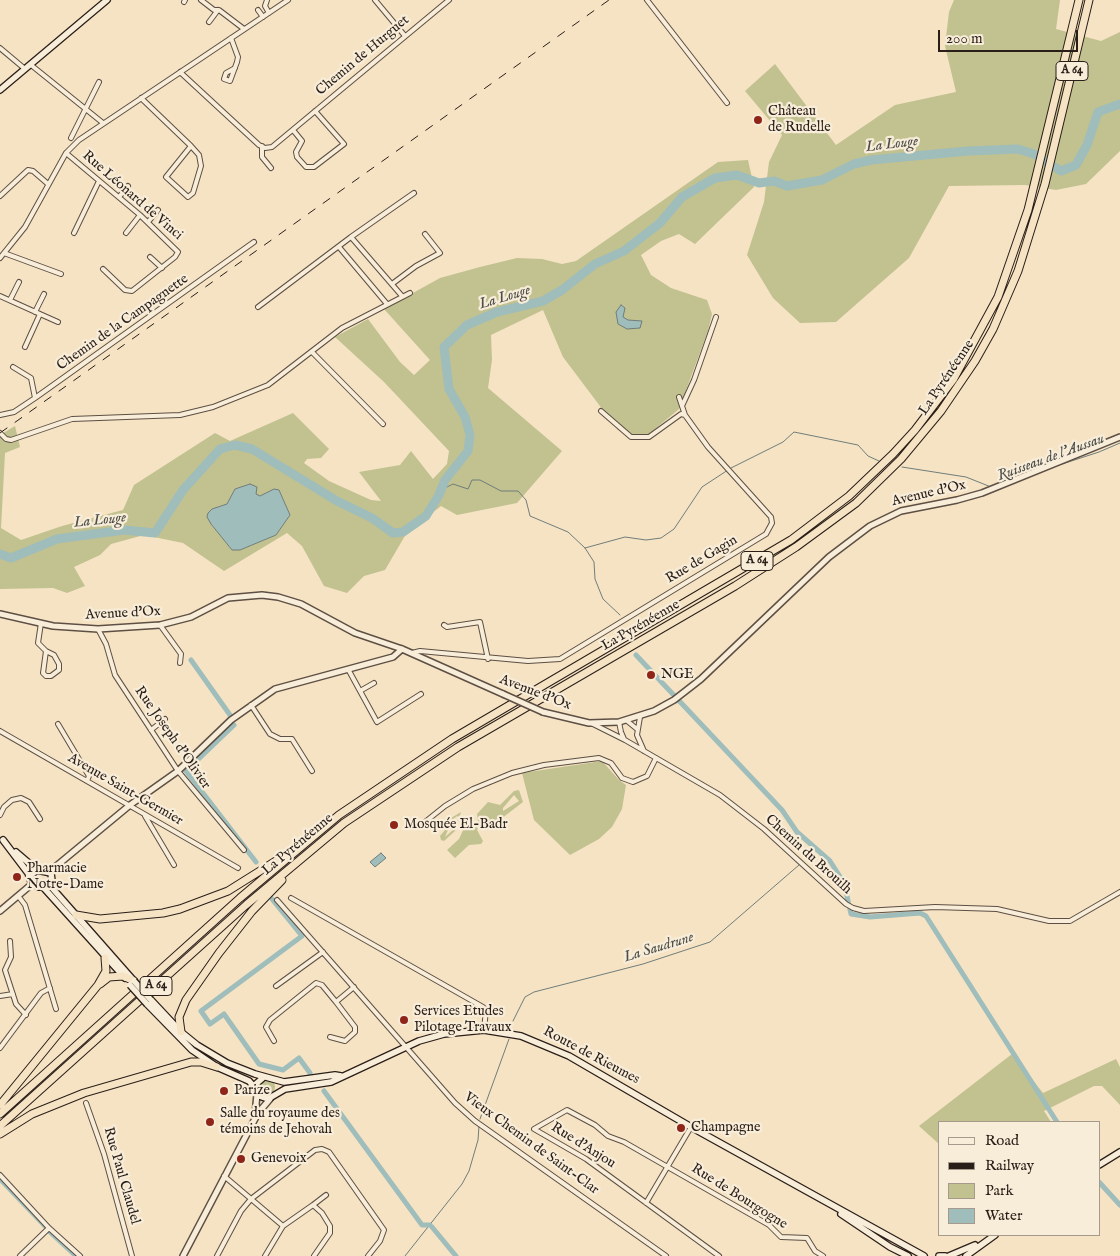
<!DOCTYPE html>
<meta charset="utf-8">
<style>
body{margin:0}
#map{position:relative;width:1120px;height:1256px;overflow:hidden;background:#f5e3c4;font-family:"IM FELL English",serif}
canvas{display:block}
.legend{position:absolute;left:938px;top:1121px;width:162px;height:115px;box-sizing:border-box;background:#f8edd9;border:1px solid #a69a8c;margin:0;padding:6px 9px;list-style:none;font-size:15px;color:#2a1e18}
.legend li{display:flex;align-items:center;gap:10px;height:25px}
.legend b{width:25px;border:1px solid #a69a8c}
.scale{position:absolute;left:938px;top:30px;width:140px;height:22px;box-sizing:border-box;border:2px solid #2a1e18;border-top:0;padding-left:6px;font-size:15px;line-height:18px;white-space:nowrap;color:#2a1e18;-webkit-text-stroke:4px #f8edd9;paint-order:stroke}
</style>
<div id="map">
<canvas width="1120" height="1256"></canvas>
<ul class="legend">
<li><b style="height:6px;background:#f8edd9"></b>Road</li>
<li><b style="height:6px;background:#2a1e18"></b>Railway</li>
<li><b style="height:14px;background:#c2c190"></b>Park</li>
<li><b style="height:14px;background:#9ebdbb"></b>Water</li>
</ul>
<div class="scale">200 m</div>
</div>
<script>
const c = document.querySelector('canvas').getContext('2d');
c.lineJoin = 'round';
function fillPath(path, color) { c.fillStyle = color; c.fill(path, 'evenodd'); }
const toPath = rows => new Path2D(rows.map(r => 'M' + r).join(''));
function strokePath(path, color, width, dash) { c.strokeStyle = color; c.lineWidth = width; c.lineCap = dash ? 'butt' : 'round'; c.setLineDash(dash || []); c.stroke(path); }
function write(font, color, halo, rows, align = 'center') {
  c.font = font + ' "IM FELL English",serif'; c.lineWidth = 4.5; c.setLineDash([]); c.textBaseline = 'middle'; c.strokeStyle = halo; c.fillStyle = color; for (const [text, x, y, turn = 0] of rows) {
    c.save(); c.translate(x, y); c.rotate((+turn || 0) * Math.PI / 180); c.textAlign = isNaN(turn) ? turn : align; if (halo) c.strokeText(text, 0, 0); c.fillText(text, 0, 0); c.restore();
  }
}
fillPath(toPath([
 [954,0,1060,0,1056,29,1101,41,1120,32,1120,151,1086,184,1056,190,1025,185,949,186,909,258,836,322,800,323,773,298,747,255,764,202,769,162,782,135,745,91,775,64,836,145,895,105,956,92,945,46,949,12],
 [748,160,754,187,695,244,679,234,661,241,641,255,651,275,671,288,707,300,712,314,708,331,679,409,643,439,618,430,563,357,543,310,491,335,492,360,488,388,562,451,517,503,457,515,441,506,406,534,385,570,364,576,347,593,324,586,302,546,287,533,224,571,183,543,144,535,111,544,100,555,74,567,85,586,67,593,53,588,0,589,0,435,15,426,20,447,5,453,1,528,21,540,62,526,123,510,134,485,215,433,230,441,293,413,329,449,321,458,307,459,304,463,329,481,371,500,381,501,359,472,400,465,411,451,433,479,447,464,449,451,384,382,335,337,368,319,400,362,414,375,430,360,384,309,440,278,480,267,517,258,542,259,562,264,576,261,718,162],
 [250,484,256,495,261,496,279,490,290,515,276,535,240,550,232,550,211,524,212,509,227,504,235,489],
 [602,761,619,780,626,785,622,809,612,827,599,839,570,855,534,820,522,773],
 [518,787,523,802,489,828,485,829,478,821,477,814,488,802,500,805,514,791,519,790],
 [514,795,519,801,503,811,503,808],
 [461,812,455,831,444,841,441,840,440,836,450,824,451,818],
 [457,816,459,818,453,830,445,837,452,820],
 [470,822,478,828,477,830,483,841,481,844,469,845,455,858,447,850,459,839,466,824],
 [1012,1054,1043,1093,1116,1059,1120,1067,1120,1105,1102,1086,1094,1086,1044,1111,1051,1122,939,1122,939,1144,919,1126],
 '259 1087a8 8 0 1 1 16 0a8 8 0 1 1-16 0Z'
]), '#c2c190');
const water = toPath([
 [621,305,625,308,623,317,628,320,642,321,640,328,627,329,618,324,616,312,621,305],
 [250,484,257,487,256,494,260,496,274,489,279,490,290,515,276,535,240,550,232,550,211,524,207,517,208,513,212,509,227,504,235,489,250,484],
 [381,853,386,858,375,867,370,862,381,853]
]);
fillPath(water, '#9ebdbb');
strokePath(water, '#707d7a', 1);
strokePath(toPath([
 [1056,466,1099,452,1120,443],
 [902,467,966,477,991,487],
 [441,490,453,484,468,489,472,480,480,480,501,491,518,491,526,500,530,516,568,532,585,548,594,562,595,579,603,599,620,615],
 [996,490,1033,475],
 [585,548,625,537,646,540,661,538,674,529,702,487,731,468,783,442,794,432,858,445,868,456,879,461],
 [513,1021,525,997,534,992,643,964,710,942,799,865],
 [480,1119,509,1039],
 [405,1256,462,1184,469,1171,478,1140,479,1126]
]), '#707d7a', 1);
strokePath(toPath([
 [636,655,782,810,797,832,830,861,844,883,851,914,870,917,920,913,926,916,1057,1122],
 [191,660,230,715],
 [234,725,186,771,256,862],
 [272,899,302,936,201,1011,210,1024,224,1014,259,1064,283,1070,299,1058,310,1073],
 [324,1091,422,1225,430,1225],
 [0,1179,45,1226],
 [1099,1182,1120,1205],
 [432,1227,456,1256],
 [50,1232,76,1256]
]), '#9ebdbb', 5);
strokePath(toPath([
 [0,554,11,558,57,539,124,530,155,533,183,490,220,449,235,445,252,449,337,501,372,518,393,533,403,532,426,516,439,495,445,480,468,451,470,435,465,417,449,389,444,347,467,325,497,312,543,301,562,290,595,264,624,251,660,223,682,197,715,178,737,175,759,183,774,181,787,186,822,180,854,164,871,160,968,151,1018,149,1034,154,1061,171,1076,165,1087,145,1098,112,1120,104]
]), '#9ebdbb', 9);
const minor = toPath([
 [201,0,214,10,219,10,244,29],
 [267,0,265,6,269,13],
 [375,0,405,36],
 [647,0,727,103],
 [184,2,185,0],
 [258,10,263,17],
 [209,22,218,10],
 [231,38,238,57,237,62,230,81,224,79,226,73,235,68],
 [0,48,25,69],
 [31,65,103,123],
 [180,72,259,145,265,148,272,147,449,0],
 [141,98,191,146,166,177,188,197,193,193,201,166,199,155,191,146],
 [293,130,302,141,296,152,297,157,306,167,314,167,344,144,315,111],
 [71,138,99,82],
 [262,146,262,157,271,168],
 [66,153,140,215,178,252,175,257,132,291,125,290,103,269],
 [0,196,28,170,33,171,48,184],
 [119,197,128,186],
 [148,222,158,210],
 [74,233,99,181],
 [126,233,140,215],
 [351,237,402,296],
 [339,247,387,304],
 [4,253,61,274],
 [150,257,162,268],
 [0,258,25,227,66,153,79,140,288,0],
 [392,284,416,266,440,253,425,234],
 [0,296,40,314,25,347],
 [10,300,19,282],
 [258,307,351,237,414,193],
 [35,312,44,294],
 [40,314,58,322],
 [312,352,383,424],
 [13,367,31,378,35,398],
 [679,397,685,415],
 [682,406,694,380,716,317],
 [0,415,14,412,35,398,254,242],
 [0,433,6,439,11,440,72,419,180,415,213,407,268,385,342,328,410,293],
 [41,623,38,643,46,651,43,673,46,676,51,676,59,670,59,664,54,655,46,651],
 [160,625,181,654,180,663],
 [444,625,447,627,480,622,488,659],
 [98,629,106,644,115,675,178,771,244,850],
 [412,653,420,651,528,661,560,659,766,534,772,523,771,517,708,447,685,415,681,414,649,437,631,437,601,411],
 [348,669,377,722,421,694],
 [360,691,374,683],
 [251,705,270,734,280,739,292,739,312,771],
 [640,717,637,735,644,751],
 [626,720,637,729],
 [619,722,621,732,624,739],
 [591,723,625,740,720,795,764,829,846,904,853,908,864,911,935,907,997,909,1049,921,1070,921,1120,892],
 [58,724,89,776,87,781],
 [151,730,165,719],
 [0,731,238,868],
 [0,815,4,807,12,800,21,798,29,802,40,819],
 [145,816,174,865],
 [420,826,445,806,473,789,512,773,544,765,599,758,611,763,622,778,633,782,647,776,656,758],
 [19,897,25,905,56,1009],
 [291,898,483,1007,486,1010,484,1030],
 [277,900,455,1103,475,1121,666,1256],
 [10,941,11,957,5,970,16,1004,26,1015],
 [276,986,323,952],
 [0,996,13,994],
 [330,1037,345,1041,355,1032,355,1027,336,1002,354,987],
 [274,1041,266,1027,270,1020,316,983,322,985,336,1002],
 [0,1048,41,993,50,988],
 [86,1103,104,1154,132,1256],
 [0,1175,49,1228,80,1256],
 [224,1176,283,1226,265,1256],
 [646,1203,691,1127],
 [313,1205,326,1195],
 [283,1226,313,1205,322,1213,330,1226,330,1233,314,1256],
 [20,1256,49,1228],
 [217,1256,241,1211,251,1199,315,1150,322,1149,329,1152,384,1230,380,1241,368,1256],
 [719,1256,586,1159,534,1129,567,1110,595,1125,608,1136,624,1142,769,1225,781,1237,807,1238,815,1251,823,1256]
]);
const tertiary = toPath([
 [0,614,53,626,98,629,160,625,191,617,228,598,262,595,278,597,301,604,355,633,402,649,503,694],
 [543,712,589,723,619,722,654,711,674,700,701,679,829,557,870,526,901,511,957,500,982,493,1120,437],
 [49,872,130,805,178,771,231,720,275,689,393,657,402,649],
 [0,911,32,884],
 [255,1115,257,1094],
 [183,1256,258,1113,270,1099]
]);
const secondary = toPath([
 [0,90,107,0],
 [3,840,28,873,31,882,39,887,46,887],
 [16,852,37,870],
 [30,876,37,870,51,873,53,889,134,981],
 [43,887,125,978],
 [151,1000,181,1032,197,1045,227,1063,255,1074,284,1082,335,1075,341,1076],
 [147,1004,192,1050,217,1067,249,1081,256,1089],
 [264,1077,257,1083,256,1091,259,1096,268,1099,285,1089,331,1082,419,1041,444,1034,484,1030,521,1036,569,1056,691,1127,924,1256],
 [1099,1165,1120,1152],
 [841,1214,890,1247,908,1256],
 [939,1256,945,1256],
 [949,1256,975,1245],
 [966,1256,995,1235]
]);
const motorway = toPath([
 [76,915,100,919,163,913,180,909,228,891,279,859],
 [100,984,109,977,123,976,134,981],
 [181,1032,179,1017,186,1000,219,953,252,911,282,880],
 [0,1105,98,985,106,971,105,958],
 [0,1114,240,898,339,815,452,739,791,540,849,496,893,454,915,430,953,380,998,297,1028,210,1079,0],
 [0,1126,246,905,344,823,458,747,735,586,796,547,856,503,901,459,941,411,975,361,993,329,1018,271,1045,184,1089,0],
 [0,1134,32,1114,84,1093,191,1062,201,1062,217,1067]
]);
strokePath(minor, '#5d4f43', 6);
strokePath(tertiary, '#5d4f43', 8);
strokePath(secondary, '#2a1e18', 8);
strokePath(motorway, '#2a1e18', 9);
strokePath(minor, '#f8edd9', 4);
strokePath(tertiary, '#f8edd9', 5);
strokePath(secondary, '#f8edd9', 5.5);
strokePath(motorway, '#f5e3c4', 7);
strokePath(toPath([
 [0,433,609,0]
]), '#2a1e18', 1, [9, 9]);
const tertiaryBridge = toPath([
 [503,694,543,712]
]);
const secondaryBridge = toPath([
 [134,981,151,1000],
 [130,985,147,1004]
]);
strokePath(tertiaryBridge, '#5d4f43', 8, []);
strokePath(secondaryBridge, '#2a1e18', 8, []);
strokePath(tertiaryBridge, '#f8edd9', 5);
strokePath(secondaryBridge, '#f8edd9', 5.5);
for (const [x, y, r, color] of [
 [758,120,5,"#8f2418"],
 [651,675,5,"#8f2418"],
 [394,825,5,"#8f2418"],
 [17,877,5,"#8f2418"],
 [404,1020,5,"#8f2418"],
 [224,1091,5,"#8f2418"],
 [210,1122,5,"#8f2418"],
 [681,1128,5,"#8f2418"],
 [241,1159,5,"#8f2418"]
]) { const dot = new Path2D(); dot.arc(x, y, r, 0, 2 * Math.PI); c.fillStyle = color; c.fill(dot); strokePath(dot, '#f8edd9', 2); }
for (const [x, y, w] of [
 [1072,71,32],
 [757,561,32],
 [156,986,32]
]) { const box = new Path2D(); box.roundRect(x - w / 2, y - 9.5, w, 19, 4); c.fillStyle = '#f8edd9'; c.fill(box); strokePath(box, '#2a1e18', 1); }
write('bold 12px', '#2a1e18', null, [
 ["A 64",1072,71],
 ["A 64",757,561],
 ["A 64",156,986]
]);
write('14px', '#2a1e18', '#f8edd9', [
 ["Chemin de Hurguet",363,56,-40],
 ["Rue Léonard de Vinci",132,196,41],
 ["Chemin de la Campagnette",123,323,-35],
 ["La Pyrénéenne",947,378,-56],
 ["Avenue d'Ox",929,494,-13],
 ["Rue de Gagin",702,560,-31],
 ["Avenue d'Ox",123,614,-3],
 ["La Pyrénéenne",641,626,-30],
 ["Avenue d'Ox",535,693,21],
 ["Rue Joseph d'Olivier",172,738,55],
 ["Avenue Saint-Germier",125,790,30],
 ["La Pyrénéenne",298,845,-40],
 ["Chemin du Brouilh",808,855,42],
 ["Route de Rieumes",591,1056,28],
 ["Vieux Chemin de Saint-Clar",531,1144,36],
 ["Rue d'Anjou",583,1146,32],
 ["Rue Paul Claudel",121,1176,74],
 ["Rue de Bourgogne",739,1197,32]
]);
write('14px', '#2a1e18', '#f8edd9', [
 ["Château",768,112],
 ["de Rudelle",768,128],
 ["NGE",661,675],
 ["Mosquée El-Badr",404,825],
 ["Pharmacie",27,869],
 ["Notre-Dame",27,885],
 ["Services Etudes",414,1012],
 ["Pilotage Travaux",414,1028],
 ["Parize",234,1091],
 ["Salle du royaume des",220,1114],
 ["témoins de Jehovah",220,1130],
 ["Champagne",691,1128],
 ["Genevoix",251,1159]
], 'left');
write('italic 15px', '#4d4e49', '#f8edd9', [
 ["La Louge",892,145,-7],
 ["La Louge",505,298,-17],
 ["Ruisseau de l'Aussau",1051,458,-20],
 ["La Louge",100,521,-6],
 ["La Saudrune",659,948,-17]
]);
</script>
